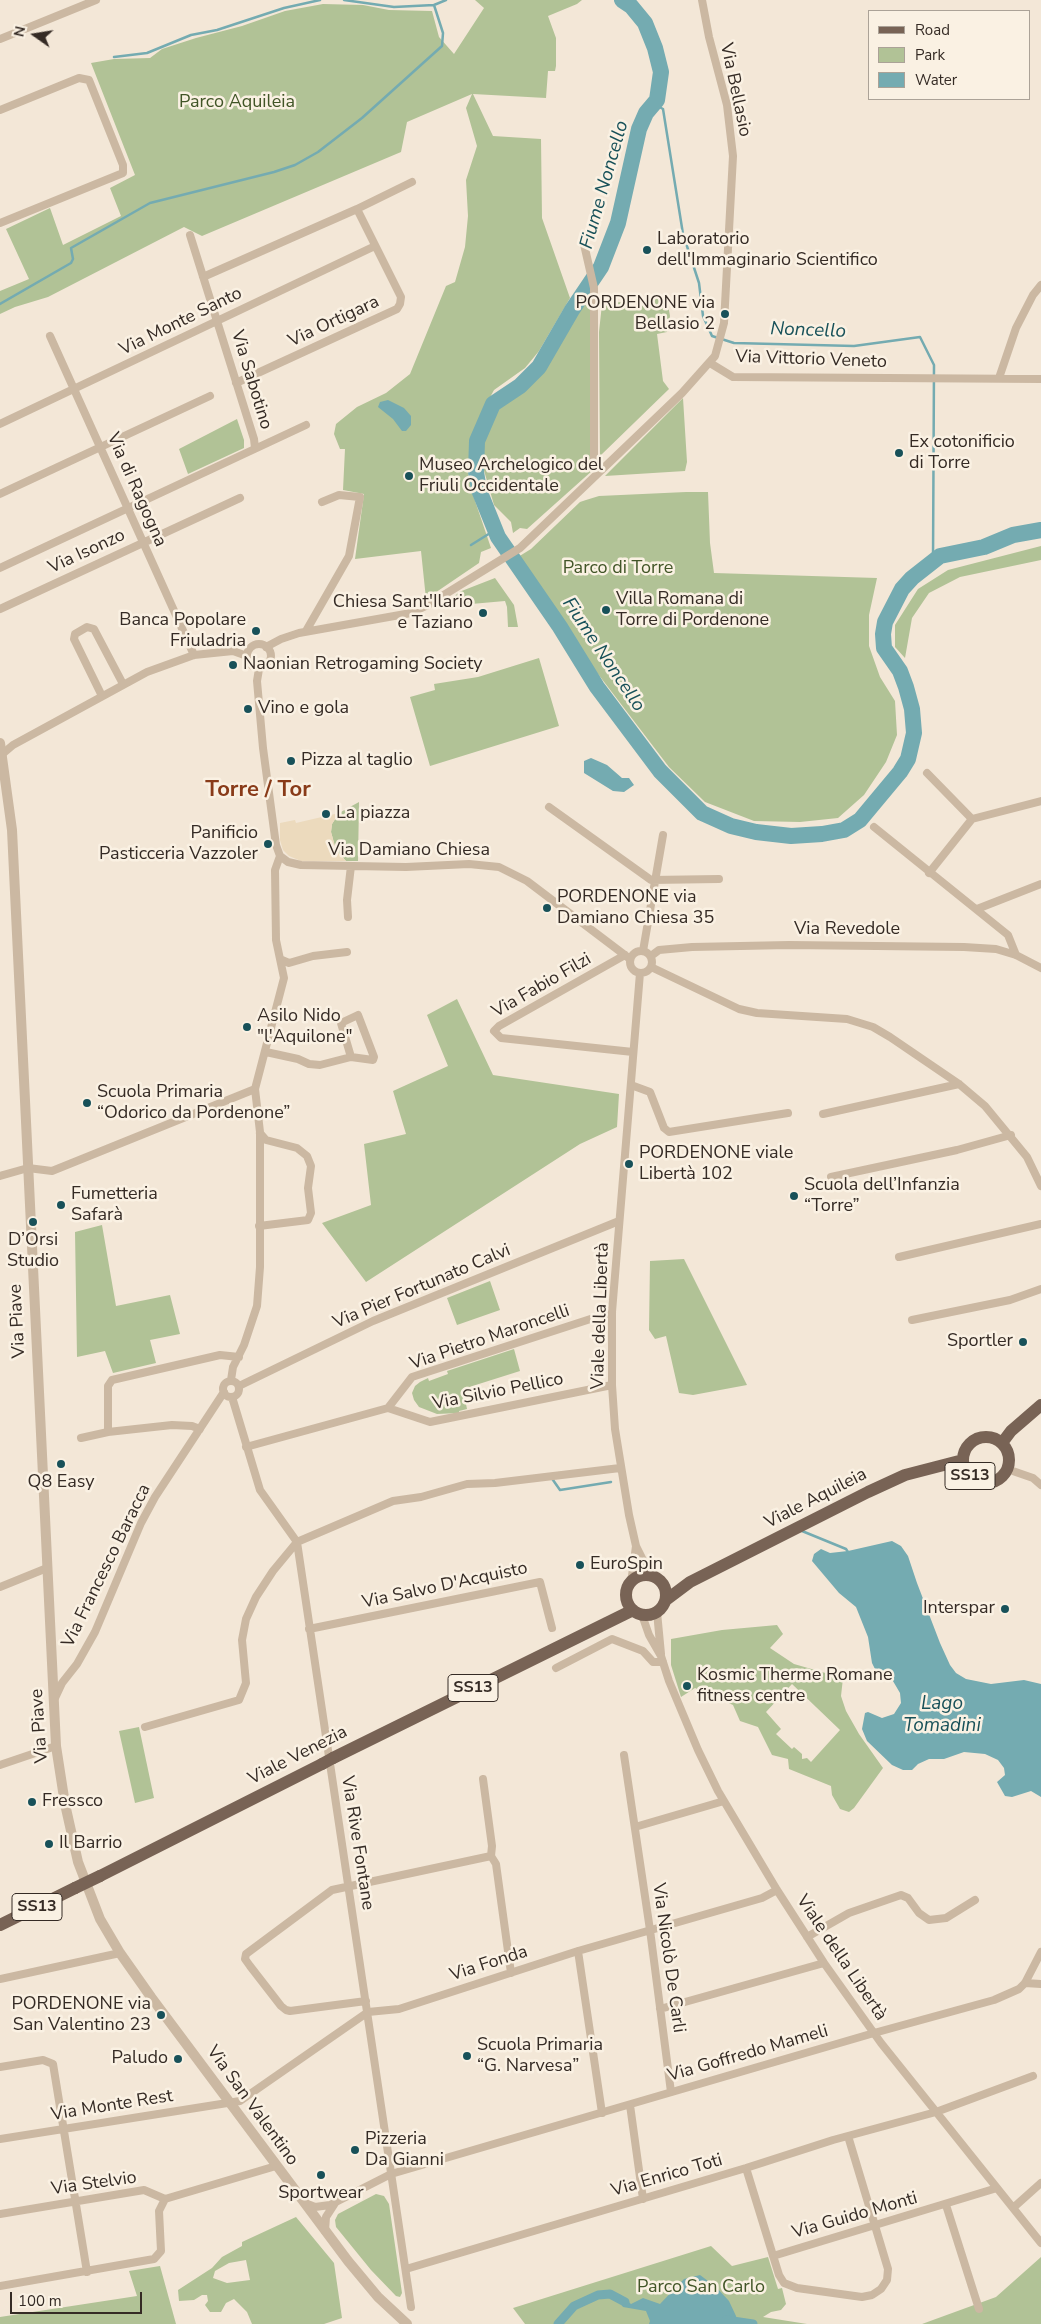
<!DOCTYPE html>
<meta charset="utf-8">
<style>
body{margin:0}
#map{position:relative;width:1041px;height:2324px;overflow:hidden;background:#f3e7d7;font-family:"Nunito Sans",sans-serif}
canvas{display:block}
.legend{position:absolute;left:868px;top:10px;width:162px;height:90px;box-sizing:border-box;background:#faf1e3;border:1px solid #aba297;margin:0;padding:6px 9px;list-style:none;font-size:15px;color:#352b25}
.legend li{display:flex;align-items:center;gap:10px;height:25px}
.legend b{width:25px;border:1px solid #aba297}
.north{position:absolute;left:10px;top:10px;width:50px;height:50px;-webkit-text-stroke:4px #faf1e3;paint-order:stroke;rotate:283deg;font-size:14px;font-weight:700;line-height:20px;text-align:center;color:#352b25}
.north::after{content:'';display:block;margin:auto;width:18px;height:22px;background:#352b25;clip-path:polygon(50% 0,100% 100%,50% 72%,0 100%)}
.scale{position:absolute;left:10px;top:2292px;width:132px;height:22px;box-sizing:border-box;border:2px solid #352b25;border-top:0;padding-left:6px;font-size:15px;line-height:18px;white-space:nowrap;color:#352b25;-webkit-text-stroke:4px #faf1e3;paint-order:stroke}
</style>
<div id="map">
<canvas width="1041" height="2324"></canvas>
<ul class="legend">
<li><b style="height:6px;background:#786355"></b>Road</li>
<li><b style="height:14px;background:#b1c296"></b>Park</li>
<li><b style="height:14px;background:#74abb1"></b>Water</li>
</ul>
<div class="north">N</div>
<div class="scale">100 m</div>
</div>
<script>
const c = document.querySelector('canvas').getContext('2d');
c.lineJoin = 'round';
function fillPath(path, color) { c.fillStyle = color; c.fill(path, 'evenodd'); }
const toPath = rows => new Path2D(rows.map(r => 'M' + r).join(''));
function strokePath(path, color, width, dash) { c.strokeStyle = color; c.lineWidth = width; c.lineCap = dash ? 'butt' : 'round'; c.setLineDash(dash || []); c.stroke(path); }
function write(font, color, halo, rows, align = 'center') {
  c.font = font + ' "Nunito Sans",sans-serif'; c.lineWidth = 5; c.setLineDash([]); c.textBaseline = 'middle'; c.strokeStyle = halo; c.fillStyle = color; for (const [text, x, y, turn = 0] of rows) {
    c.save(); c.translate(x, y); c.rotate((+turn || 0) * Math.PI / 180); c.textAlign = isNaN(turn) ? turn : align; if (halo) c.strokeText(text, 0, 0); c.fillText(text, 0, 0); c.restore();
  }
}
fillPath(toPath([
 [475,0,582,0,577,4,548,16,556,38,556,66,555,71,548,71,546,98,473,94,493,136,541,139,542,218,570,298,539,351,525,368,494,390,482,412,472,443,467,467,471,489,491,548,481,552,479,563,426,599,421,551,355,559,364,494,343,490,345,449,340,449,334,434,336,424,357,407,386,393,410,374,446,286,455,282,465,247,468,216,466,180,477,146,466,108,472,94,407,122,401,152,202,236,184,227,48,297,15,307,0,314,0,291,29,279,6,229,50,208,63,245,121,216,110,188,135,175,91,63,114,59,150,58,162,49,196,38,242,26,285,11,323,4,363,5,389,10,432,11,439,37,454,54,484,8],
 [589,294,592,318,593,470,527,529,520,528,513,533,511,522,494,505,483,467,484,443,488,424,497,408,533,382,545,367],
 [660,298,667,299,670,316,667,332,657,334,663,381,669,389,600,456,599,332,602,304],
 [683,398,687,462,685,471,605,476],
 [237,419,244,440,244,448,188,474,179,449],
 [686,492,708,492,710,543,714,573,877,578,869,615,869,646,880,677,895,701,897,735,886,762,864,795,838,818,800,822,754,821,705,802,669,767,595,670,518,557,531,549,580,502,586,500,599,496],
 [1041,546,1041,560,960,577,929,593,912,618,905,658,895,647,895,625,918,589,948,570],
 [495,578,514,605,518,627,508,627,507,607,505,601,460,605,459,603,455,596,459,592],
 [539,658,559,726,430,766,410,697,435,690,434,684,478,677],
 [359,802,358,861,346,861,336,850,331,832,332,824,339,813],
 [457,999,493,1075,619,1094,617,1127,580,1144,366,1282,322,1223,371,1205,364,1144,406,1134,393,1091,448,1066,427,1015],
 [102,1225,116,1306,170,1295,180,1334,150,1340,156,1363,113,1373,105,1351,77,1357,75,1232],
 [684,1259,747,1385,693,1395,679,1393,666,1336,655,1339,649,1330,650,1261],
 [490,1281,500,1310,457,1325,447,1298],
 [514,1349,520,1371,463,1389,467,1409,459,1411,459,1413,437,1414,419,1407,414,1400,412,1393,415,1386,420,1382,428,1378,429,1381,448,1374,447,1371],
 [777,1625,783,1634,770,1648,794,1664,843,1678,841,1696,846,1711,859,1734,883,1768,854,1808,849,1812,840,1809,832,1795,831,1786,789,1769,788,1759,772,1755,758,1727,740,1721,733,1705,695,1688,681,1697,671,1665,671,1639,722,1630],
 [792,1684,840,1730,811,1762,807,1758,802,1759,802,1754,794,1747,792,1749,776,1734,781,1729,766,1712],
 [139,1727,154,1798,135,1803,119,1731],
 [376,2194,384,2196,389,2204,402,2293,400,2297,396,2296,371,2270,336,2227,335,2220,338,2214],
 [296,2217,334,2263,342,2318,324,2324,252,2324,247,2312,234,2299,226,2303,221,2312,210,2312,205,2305,208,2301,207,2295,202,2295,194,2300,179,2301,178,2290,212,2268,222,2257,242,2246,242,2242],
 [246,2260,250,2280,227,2283,213,2278,215,2271,229,2263],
 [711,2246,732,2266,768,2257,778,2289,782,2288,786,2304,781,2310,771,2312,763,2317,807,2324,525,2324,513,2308],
 [1041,2257,1041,2324,922,2324,996,2297],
 [160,2266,176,2324,0,2324,0,2317,137,2296,129,2271]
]), '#b1c296');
fillPath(toPath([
 [339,813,332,824,331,832,336,850,346,861,301,861,289,856,283,850,280,840,280,823,295,820,296,823]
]), '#ecdabd');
fillPath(toPath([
 [388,400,404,408,411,416,411,425,406,431,402,431,393,419,378,407,380,402],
 [591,758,607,765,622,778,629,778,634,785,624,792,613,791,584,773,584,761],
 [892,1541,901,1546,908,1556,917,1583,940,1643,950,1665,956,1673,966,1679,991,1684,1024,1680,1041,1684,1041,1797,1031,1791,1012,1797,1005,1796,997,1782,1005,1775,1004,1768,998,1760,985,1754,964,1752,944,1759,929,1759,918,1764,912,1770,903,1770,892,1765,867,1741,862,1729,865,1713,868,1712,882,1718,894,1714,901,1703,900,1693,890,1676,875,1669,872,1663,868,1637,856,1607,839,1593,812,1561,814,1554,821,1549,830,1553,848,1551],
 [700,2275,716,2287,729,2301,736,2316,737,2324,649,2324,650,2321,646,2311,623,2307,613,2293,621,2295,631,2304,643,2298,660,2304,684,2279]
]), '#74abb1');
strokePath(toPath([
 [344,0,394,7,434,5],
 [114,57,147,53,191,35,217,30,284,8,320,0],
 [654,104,663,109,683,234,699,283,703,316,712,336,734,343,854,346,920,337,934,365,933,561],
 [0,304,71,263,73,259,71,248,150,203,274,172,295,165,318,152,362,118,442,46,443,33,434,5,446,0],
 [471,545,495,530],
 [553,1480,560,1490,611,1482],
 [802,1531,846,1549,848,1552]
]), '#74abb1', 2.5);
strokePath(toPath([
 [726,2320,753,2324],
 [558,2324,574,2306,598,2295,610,2294,625,2302]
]), '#74abb1', 9);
strokePath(toPath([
 [622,0,631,6,645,23,655,48,661,72,657,100,646,113,639,129,618,223,601,267,572,310,539,367,520,386,493,404,477,441,476,472,479,490,498,537,560,627,597,687,660,771,702,813,731,826,756,832,791,836,822,834,844,830,860,820,900,772,908,759,914,733,912,709,906,687,900,671,884,648,883,634,885,622,902,589,912,578,940,556,984,547,1013,535,1041,530]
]), '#74abb1', 16);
strokePath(toPath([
 [0,39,96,0],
 [0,110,79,78,89,80,123,165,123,173,0,223],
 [190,235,254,439,255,448],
 [583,240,594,288,594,464,598,473],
 [203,277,357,209,412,182],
 [50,336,194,655],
 [710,363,733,377,1041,379],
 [999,378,1016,328,1033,295,1041,285],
 [236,383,397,309,400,304,401,297,357,209],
 [0,424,375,246],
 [0,494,210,396],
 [0,568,306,425],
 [0,609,240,498],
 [306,631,349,556,360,497,339,495,322,502],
 '247 656a12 12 0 1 1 24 0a12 12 0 1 1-24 0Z',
 [266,647,281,639,299,633,411,613,426,606,520,548,682,393,715,356,724,323,733,156,727,105,709,37,702,0],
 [102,696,74,639,75,634,87,627,94,629,123,684],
 [0,756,13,745,147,672,194,655,233,651,247,656],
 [927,773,972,819],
 [549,807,651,880,719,879],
 [874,827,1008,935,1016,955],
 [280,856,288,862,301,865,406,867,469,864,499,867,527,881,630,959],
 [929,873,972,819,1041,801],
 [977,909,1041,884],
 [348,917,347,900,351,866],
 '630 962a11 11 0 1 1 22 0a11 11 0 1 1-22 0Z',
 [643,951,663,835],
 [625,955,499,1026,494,1031,501,1038,633,1052],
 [651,956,659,950,692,947,789,945,964,947,996,949,1016,955,1041,968],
 [282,960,289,963,313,956,347,952],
 [651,967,739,1009,757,1013,847,1019,873,1027,890,1037,959,1084,985,1106,1027,1157,1041,1186],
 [640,973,612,1312,612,1385,615,1429,629,1515,636,1546,651,1576],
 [266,1052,298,1059,309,1064,320,1065,351,1057,373,1060,374,1057,358,1015,341,1023,351,1057],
 [631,1085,650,1092,664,1128,669,1132,788,1113],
 [823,1114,959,1084],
 [0,1176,28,1168,52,1171,255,1089],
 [831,1177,957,1150,1011,1135],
 [259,1226,308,1220,311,1213,308,1188,311,1166,307,1156,297,1148,266,1140,260,1133],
 [899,1257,1041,1224],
 [912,1320,1010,1300,1041,1289],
 [231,1380,233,1367,244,1345,257,1306,260,1267,260,1132,255,1089,284,978,276,940,275,870,280,856,276,845,263,748,257,681,259,669],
 '223 1389a8 8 0 1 1 16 0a8 8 0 1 1-16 0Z',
 [239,1386,373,1321,619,1221],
 [232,1397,260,1490,297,1542,411,2307],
 [388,1408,412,1377,612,1312],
 [108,1432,172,1425,192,1426,200,1429],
 [81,1438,108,1432,108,1386,112,1380,220,1355,239,1357],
 [246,1447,388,1408,430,1422,612,1385],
 [1007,1469,1033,1478,1041,1485],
 [631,1583,636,1546],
 [0,1587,47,1568],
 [657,1612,661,1654],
 [642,1615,649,1635,661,1656,669,1681,698,1750,718,1791,777,1890,824,1963,881,2043,1041,2243],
 [309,1629,540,1582,552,1628],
 [556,1668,612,1639,643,1651,653,1662,663,1662],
 [55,1698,62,1683,77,1664,95,1632,141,1523,155,1497,224,1392],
 [145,1727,239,1700,246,1683,242,1640,246,1619,256,1597,273,1571,297,1542,393,1501,421,1497,467,1484,495,1483,620,1468],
 [624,1755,650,1930,671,2092],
 [0,1765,56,1746],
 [635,1827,724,1801],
 [491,1856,496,1864,511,1973],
 [807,1937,849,1913,901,1895,908,1898,919,1913,929,1920,946,1918,975,1900],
 [578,1951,602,2113],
 [0,1979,120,1953],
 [1025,1983,1041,1984],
 [366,2001,290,2011,286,2010,281,2006,250,1966,245,1959,246,1954,332,1890,491,1856,492,1846,483,1779],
 [660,2009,824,1963],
 [0,2067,43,2060,53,2064,87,2272],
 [630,2105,643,2199],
 [0,2139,240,2101,368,2012,399,2009,578,1951,762,1898,777,1890],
 [746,2168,779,2275,784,2283,797,2288,862,2297,872,2295,881,2289,887,2280,888,2269,848,2136],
 [305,2203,315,2207,330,2205,391,2174,874,2033,994,2000,1019,1989,1025,1983,1041,1952],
 [946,2205,979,2309],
 [1013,2208,1041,2183],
 [0,2214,144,2190,165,2199,276,2166],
 [325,2231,326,2217,335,2203],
 [773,2256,997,2188],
 [406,2269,746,2168,833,2140,936,2112,1033,2076],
 [0,2286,154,2259,161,2251,159,2211,165,2199]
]), '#cbb8a2', 8);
strokePath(toPath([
 [0,743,12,830,56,1746,65,1804,78,1862,100,1919,120,1953,151,1997,348,2261,378,2297,407,2324]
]), '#cbb8a2', 10);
strokePath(toPath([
 '963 1460a23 23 0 1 1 46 0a23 23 0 1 1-46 0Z',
 [1002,1443,1011,1431,1041,1405],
 '626 1595a20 20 0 1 1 40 0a20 20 0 1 1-40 0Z',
 [666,1600,690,1582,868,1492,905,1475,963,1460],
 [333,1758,633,1610],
 [100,1876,322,1764],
 [0,1925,75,1888]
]), '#786355', 12);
strokePath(toPath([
 [322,1764,333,1758],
 [75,1888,100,1876]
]), '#786355', 12);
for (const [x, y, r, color] of [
 [647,250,5,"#185159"],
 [725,314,5,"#185159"],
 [899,453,5,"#185159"],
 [409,476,5,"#185159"],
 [606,610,5,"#185159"],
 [483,613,5,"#185159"],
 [256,631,5,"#185159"],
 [233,665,5,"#185159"],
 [248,709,5,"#185159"],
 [291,761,5,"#185159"],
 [326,814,5,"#185159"],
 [268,844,5,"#185159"],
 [547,908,5,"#185159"],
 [247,1027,5,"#185159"],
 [87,1103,5,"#185159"],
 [629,1164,5,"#185159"],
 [794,1196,5,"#185159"],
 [61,1205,5,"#185159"],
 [33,1222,5,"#185159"],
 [1023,1342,5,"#185159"],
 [61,1464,5,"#185159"],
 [580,1565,5,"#185159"],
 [1005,1609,5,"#185159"],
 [687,1686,5,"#185159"],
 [32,1802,5,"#185159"],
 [49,1844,5,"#185159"],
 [161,2015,5,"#185159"],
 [467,2056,5,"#185159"],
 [178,2059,5,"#185159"],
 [355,2150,5,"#185159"],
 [321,2175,5,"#185159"]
]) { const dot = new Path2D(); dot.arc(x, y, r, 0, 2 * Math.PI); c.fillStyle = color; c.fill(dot); strokePath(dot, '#faf1e3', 2); }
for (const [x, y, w] of [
 [970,1476,50],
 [473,1688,50],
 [37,1907,50]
]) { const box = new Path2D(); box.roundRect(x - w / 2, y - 13.5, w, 27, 4); c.fillStyle = '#faf1e3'; c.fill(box); strokePath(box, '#352b25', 1); }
write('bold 16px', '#352b25', null, [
 ["SS13",970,1476],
 ["SS13",473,1688],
 ["SS13",37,1907]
]);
write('18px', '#352b25', '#faf1e3', [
 ["Via Bellasio",735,90,78],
 ["Via Monte Santo",181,322,-26],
 ["Via Ortigara",334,322,-25],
 ["Via Vittorio Veneto",811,360,2],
 ["Via Sabotino",251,380,73],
 ["Via di Ragogna",136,490,66],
 ["Via Isonzo",87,552,-25],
 ["Via Damiano Chiesa",409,851],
 ["Via Revedole",847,930],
 ["Via Fabio Filzi",542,986,-30],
 ["Via Pier Fortunato Calvi",422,1287,-23],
 ["Viale della Libertà",601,1316,-88],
 ["Via Piave",18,1321,-93],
 ["Via Pietro Maroncelli",490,1338,-19],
 ["Via Silvio Pellico",498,1392,-11],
 ["Viale Aquileia",816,1499,-27],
 ["Via Francesco Baracca",107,1566,-64],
 ["Via Salvo D'Acquisto",445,1586,-12],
 ["Via Piave",40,1726,-94],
 ["Viale Venezia",298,1756,-27],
 ["Via Rive Fontane",357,1843,81],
 ["Via Nicolò De Carli",668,1958,82],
 ["Viale della Libertà",841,1958,56],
 ["Via Fonda",489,1964,-18],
 ["Via Goffredo Mameli",748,2054,-16],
 ["Via Monte Rest",112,2106,-9],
 ["Via San Valentino",252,2106,54],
 ["Via Enrico Toti",667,2176,-16],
 ["Via Stelvio",94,2184,-8],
 ["Via Guido Monti",855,2216,-16]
]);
write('18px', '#415527', '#faf1e3', [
 ["Parco Aquileia",237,103],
 ["Parco di Torre",618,569],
 ["Parco San Carlo",701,2288]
]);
write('18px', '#352b25', '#faf1e3', [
 ["Laboratorio",657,240],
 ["dell'Immaginario Scientifico",657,261],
 ["PORDENONE via",715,304,"right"],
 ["Bellasio 2",715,325,"right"],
 ["Ex cotonificio",909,443],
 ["di Torre",909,464],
 ["Museo Archelogico del",419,466],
 ["Friuli Occidentale",419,487],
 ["Villa Romana di",616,600],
 ["Torre di Pordenone",616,621],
 ["Chiesa Sant'Ilario",473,603,"right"],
 ["e Taziano",473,624,"right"],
 ["Banca Popolare",246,621,"right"],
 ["Friuladria",246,642,"right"],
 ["Naonian Retrogaming Society",243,665],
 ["Vino e gola",258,709],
 ["Pizza al taglio",301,761],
 ["La piazza",336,814],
 ["Panificio",258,834,"right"],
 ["Pasticceria Vazzoler",258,855,"right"],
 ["PORDENONE via",557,898],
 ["Damiano Chiesa 35",557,919],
 ["Asilo Nido",257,1017],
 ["\"l'Aquilone\"",257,1038],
 ["Scuola Primaria",97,1093],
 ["“Odorico da Pordenone”",97,1114],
 ["PORDENONE viale",639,1154],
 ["Libertà 102",639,1175],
 ["Scuola dell’Infanzia",804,1186],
 ["“Torre”",804,1207],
 ["Fumetteria",71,1195],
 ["Safarà",71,1216],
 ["D’Orsi",33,1241,"center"],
 ["Studio",33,1262,"center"],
 ["Sportler",1013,1342,"right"],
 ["Q8 Easy",61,1483,"center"],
 ["EuroSpin",590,1565],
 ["Interspar",995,1609,"right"],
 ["Kosmic Therme Romane",697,1676],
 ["fitness centre",697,1697],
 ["Fressco",42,1802],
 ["Il Barrio",59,1844],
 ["PORDENONE via",151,2005,"right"],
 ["San Valentino 23",151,2026,"right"],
 ["Scuola Primaria",477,2046],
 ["“G. Narvesa”",477,2067],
 ["Paludo",168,2059,"right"],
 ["Pizzeria",365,2140],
 ["Da Gianni",365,2161],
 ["Sportwear",321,2194,"center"]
], 'left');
write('italic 19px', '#185159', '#faf1e3', [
 ["Fiume Noncello",605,185,-74],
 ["Noncello",808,331,2],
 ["Fiume Noncello",603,655,56],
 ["Lago",942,1704],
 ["Tomadini",942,1726]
]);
write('bold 22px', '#893b19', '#faf1e3', [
 ["Torre / Tor",258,791]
]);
</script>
